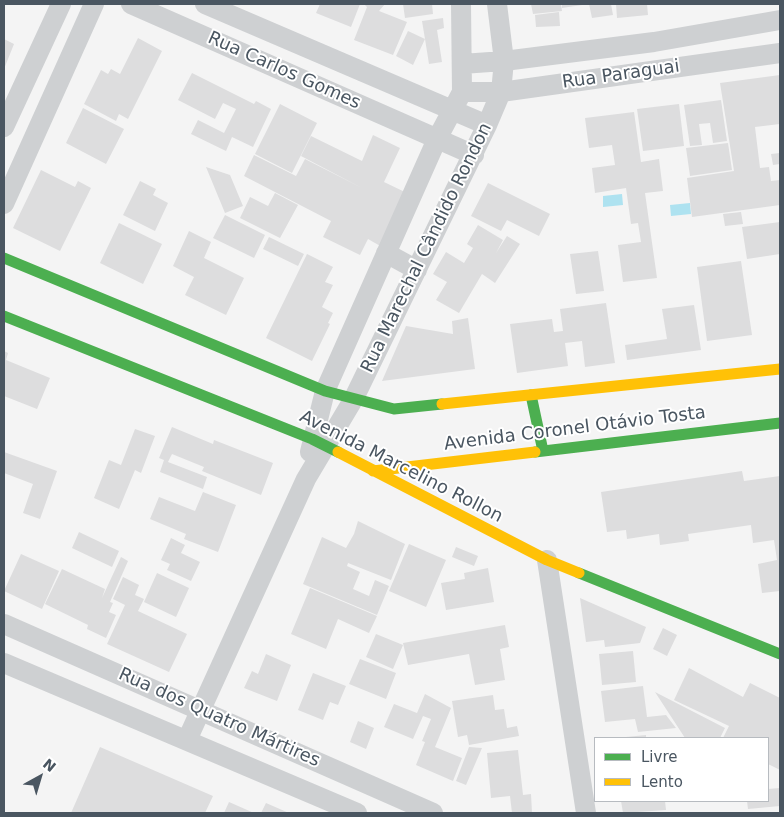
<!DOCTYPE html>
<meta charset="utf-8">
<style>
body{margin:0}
#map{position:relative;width:784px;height:817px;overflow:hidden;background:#f4f4f4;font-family:"DejaVu Sans",sans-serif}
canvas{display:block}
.frame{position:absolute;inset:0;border:5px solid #4a5661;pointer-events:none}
.legend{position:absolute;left:594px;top:737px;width:175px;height:65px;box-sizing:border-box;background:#fff;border:1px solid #b7bbc0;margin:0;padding:6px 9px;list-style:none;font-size:15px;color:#4a5661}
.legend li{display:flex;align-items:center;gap:10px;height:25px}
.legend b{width:25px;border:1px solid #b7bbc0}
.north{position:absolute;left:15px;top:752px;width:50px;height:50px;-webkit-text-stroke:4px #fff;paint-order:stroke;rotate:39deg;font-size:14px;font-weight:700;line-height:20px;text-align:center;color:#4a5661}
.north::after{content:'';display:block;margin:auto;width:18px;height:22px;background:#4a5661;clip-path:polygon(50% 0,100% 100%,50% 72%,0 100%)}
</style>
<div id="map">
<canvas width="784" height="817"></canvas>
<div class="frame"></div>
<ul class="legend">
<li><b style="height:6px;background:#4caf50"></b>Livre</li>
<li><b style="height:6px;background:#ffc107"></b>Lento</li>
</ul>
<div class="north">N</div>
</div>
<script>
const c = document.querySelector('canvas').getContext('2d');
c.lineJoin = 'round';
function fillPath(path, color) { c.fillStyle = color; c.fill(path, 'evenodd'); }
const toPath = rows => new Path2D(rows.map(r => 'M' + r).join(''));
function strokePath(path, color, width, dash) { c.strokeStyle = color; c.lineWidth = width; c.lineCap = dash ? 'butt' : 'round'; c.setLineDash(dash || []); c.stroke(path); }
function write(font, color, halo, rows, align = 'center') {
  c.font = font + ' "DejaVu Sans",sans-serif'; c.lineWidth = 4; c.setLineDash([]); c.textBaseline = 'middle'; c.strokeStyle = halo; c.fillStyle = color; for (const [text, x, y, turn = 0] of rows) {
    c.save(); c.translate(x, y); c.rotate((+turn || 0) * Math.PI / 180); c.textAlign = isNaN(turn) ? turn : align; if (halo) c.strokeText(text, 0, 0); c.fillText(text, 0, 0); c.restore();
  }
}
fillPath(toPath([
 [622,194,623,205,603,207,603,196],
 [690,203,691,214,671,216,670,205]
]), '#aee2f0');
fillPath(toPath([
 [320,4,360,4,351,27,316,13],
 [364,4,385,4,379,11,407,22,393,55,354,40,367,7],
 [403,4,432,4,433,14,405,18],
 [531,4,561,4,562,11,533,14],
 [562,4,582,4,582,5,562,8],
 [589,4,611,4,613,15,592,18],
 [616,4,647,4,648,15,617,18],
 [559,12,560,26,536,27,535,15],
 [443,18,444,28,437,30,442,62,429,64,425,39,413,65,396,56,408,31,425,39,422,21],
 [138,38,162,51,128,119,119,114,116,121,84,104,101,70,108,74,111,69,120,74],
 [4,39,14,44,4,69],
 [192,73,254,104,256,101,271,109,253,147,232,137,226,151,191,134,198,120,224,133,236,109,223,103,215,119,178,100],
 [780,75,780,124,755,127,760,168,769,167,771,181,780,180,780,205,692,217,687,178,734,171,720,83],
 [721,100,727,141,713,143,710,123,699,124,702,145,690,146,684,105],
 [280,104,317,123,292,173,255,154],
 [679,104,684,146,643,151,637,109],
 [83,108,124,129,106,164,66,143],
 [634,112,641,162,659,159,663,191,645,193,657,278,623,282,618,245,641,242,638,223,631,224,626,188,595,193,592,168,615,165,612,145,589,148,585,118],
 [373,135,400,148,384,182,409,194,382,247,368,239,360,255,323,237,331,221,244,176,254,155,296,176,305,159,362,188,301,156,311,136,362,161],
 [728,143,732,170,690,176,686,148],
 [780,153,780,164,773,165,771,154],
 [206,167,230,175,243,206,225,213],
 [41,170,75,187,78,181,91,188,60,251,13,228],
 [140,181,156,189,153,195,168,203,155,231,123,215],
 [488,183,550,214,539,236,507,220,501,231,471,216],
 [275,193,298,205,280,238,240,218,250,197,268,206],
 [741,212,743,224,725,226,723,214],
 [225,215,265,235,254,258,213,238],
 [780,222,780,254,747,259,742,227],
 [119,223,162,244,143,284,100,263],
 [478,225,503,240,496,253,507,236,520,244,495,283,482,274,459,313,436,300,447,282,433,274,446,252,464,263,473,248,467,244],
 [189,231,211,242,204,258,244,278,226,315,185,295,194,277,173,266],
 [269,237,304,254,298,266,263,249],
 [598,251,604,291,576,294,570,254],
 [307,254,333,267,325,282,333,285,322,307,333,313,328,323,330,324,312,361,266,338],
 [741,261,752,335,707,341,697,267],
 [606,303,615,363,585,367,582,341,565,343,568,366,517,373,510,324,552,319,554,332,563,331,560,309],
 [694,305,701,350,627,360,625,345,667,339,662,309],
 [468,318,475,369,382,381,406,326,453,334,452,321],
 [4,351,8,353,6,360,50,378,37,409,4,396],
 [172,427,213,444,214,440,273,463,261,495,202,471,204,467,172,454,168,462,207,477,203,489,160,472,164,460,159,458],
 [135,429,155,436,141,473,135,470,119,509,94,498,109,460,121,465],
 [4,452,57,471,40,519,23,513,33,484,4,473],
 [742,471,744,481,780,476,780,591,762,593,758,564,777,560,774,540,753,543,751,525,688,534,689,541,660,545,659,534,627,539,626,530,607,532,601,492],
 [203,492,236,505,218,552,184,539,186,534,150,519,159,497,195,511],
 [358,521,405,544,391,580,348,563,347,566,360,572,353,589,369,596,375,580,389,586,377,615,303,584,322,537,346,548,354,534],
 [79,532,119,551,112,567,72,548],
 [171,538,185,545,181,553,200,562,191,581,167,570,170,564,161,560],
 [409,544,446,560,426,607,389,591],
 [456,547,478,556,474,566,452,557],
 [21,554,59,571,42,609,4,591],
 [121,557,128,561,110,602,113,603,109,612,116,615,106,638,87,629,88,625,45,604,62,569,105,589,102,598],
 [488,568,494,602,446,610,441,583,465,579,464,573],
 [157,573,189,588,176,617,144,602],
 [123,577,139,585,135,595,144,599,138,611,187,634,169,672,107,644,125,605,113,599],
 [310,588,377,616,369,633,338,619,326,649,291,634],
 [580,598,646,627,640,643,605,647,604,640,586,642],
 [505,625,509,647,500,649,505,680,475,685,469,654,408,665,403,643],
 [663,628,677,635,667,656,653,649],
 [376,634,403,645,393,669,366,657],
 [633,651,636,682,602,685,599,654],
 [266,654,291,665,277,701,244,688,252,671,258,674],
 [360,659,396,673,386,699,349,684],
 [689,668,743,697,750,683,780,698,780,770,768,764,768,738,723,738,729,726,674,700],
 [313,673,346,686,338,705,330,702,323,720,298,710],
 [643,686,647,717,666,715,676,728,638,732,635,719,605,722,601,691],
 [655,692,725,728,720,738,685,738],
 [425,694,451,708,435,747,462,758,453,781,416,765,425,742,422,741,431,719,423,716,413,739,384,727,394,704,417,713],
 [493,695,495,710,504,709,507,728,517,726,519,736,469,745,467,735,458,737,452,701],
 [358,721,374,728,366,749,350,742],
 [646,735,646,738,626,738,626,737],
 [100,747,213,796,205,813,71,813],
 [469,747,482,748,466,785,456,781],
 [518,750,523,795,531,794,532,813,512,813,510,796,491,798,487,753],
 [780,788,780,806,748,809,747,801,768,801,768,789],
 [621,801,665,801,666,810,623,813],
 [229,802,254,813,224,813],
 [266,803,289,813,261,813]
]), '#ddddde');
strokePath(toPath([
 [131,4,474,155],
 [205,4,487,125],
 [462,64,504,61,654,42,780,20],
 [462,92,501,92,780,53],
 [4,127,61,4],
 [4,204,94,4],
 [386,253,417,270],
 [310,452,325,391,437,139,462,92,461,4],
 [547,560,586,813],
 [4,624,433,813],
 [4,663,357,813],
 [187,740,306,479,353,400,487,125,501,92,504,61,497,4]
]), '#ced0d2', 20);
strokePath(toPath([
 [4,258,325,391,394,409,442,404],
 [4,316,312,439,338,452],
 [531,395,543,451],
 [535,452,780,423],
 [579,573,780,654]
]), '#4caf50', 11);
strokePath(toPath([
 [442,404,780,369],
 [338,452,547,560,579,573],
 [373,471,535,452]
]), '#ffc107', 11);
write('18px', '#4a5661', '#fff', [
 ["Rua Carlos Gomes",284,71,24],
 ["Rua Paraguai",621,75,-8],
 ["Rua Marechal Cândido Rondon",427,248,-64],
 ["Avenida Coronel Otávio Tosta",575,429,-7],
 ["Avenida Marcelino Rollon",401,467,27],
 ["Rua dos Quatro Mártires",219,718,24]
]);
</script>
